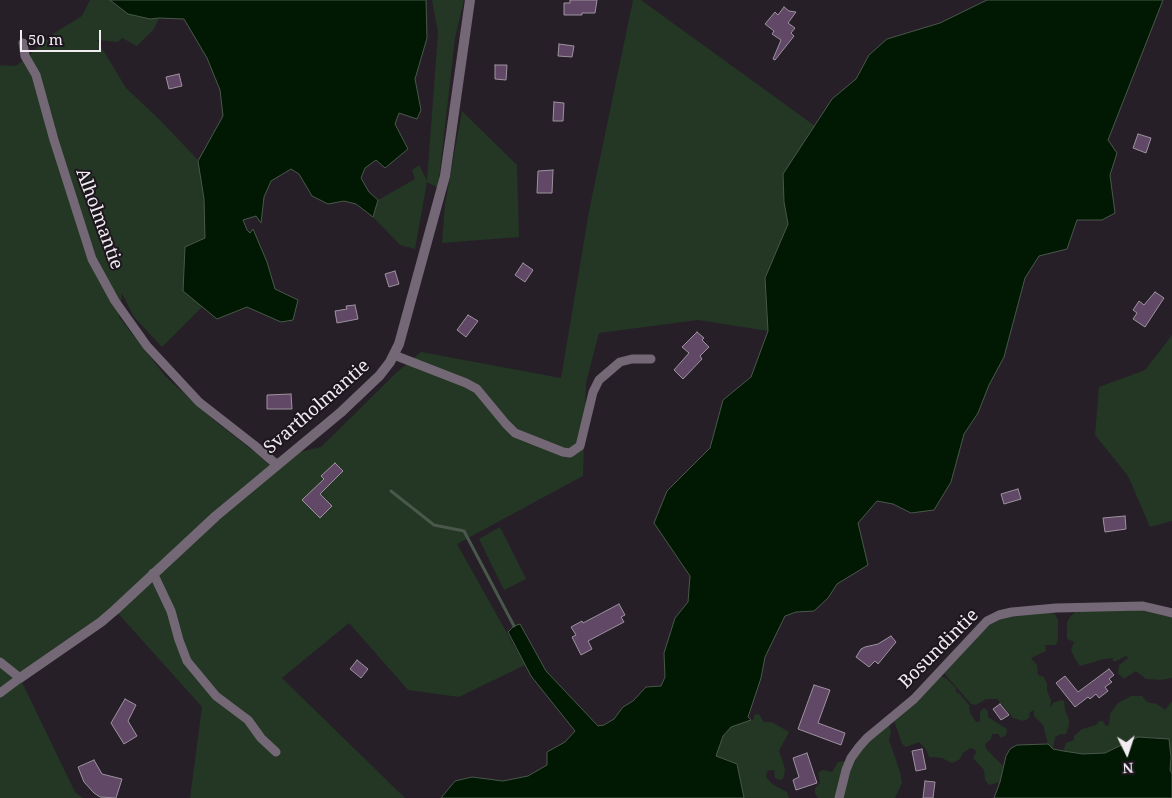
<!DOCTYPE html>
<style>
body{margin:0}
#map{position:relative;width:1172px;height:798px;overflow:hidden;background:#261f28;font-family:"Noto Serif",serif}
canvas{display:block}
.north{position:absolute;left:1102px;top:728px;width:50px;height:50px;-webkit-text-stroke:4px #1d161e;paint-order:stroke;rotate:176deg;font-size:14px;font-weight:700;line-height:20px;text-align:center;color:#f1ecf2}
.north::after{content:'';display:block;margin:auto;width:18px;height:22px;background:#f1ecf2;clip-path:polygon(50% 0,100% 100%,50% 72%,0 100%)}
.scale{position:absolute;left:20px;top:30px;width:81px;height:22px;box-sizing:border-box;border:2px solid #f1ecf2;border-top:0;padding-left:6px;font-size:15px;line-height:18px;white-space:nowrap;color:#f1ecf2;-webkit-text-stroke:4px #1d161e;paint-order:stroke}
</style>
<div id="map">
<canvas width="1172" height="798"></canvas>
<div class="north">N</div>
<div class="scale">50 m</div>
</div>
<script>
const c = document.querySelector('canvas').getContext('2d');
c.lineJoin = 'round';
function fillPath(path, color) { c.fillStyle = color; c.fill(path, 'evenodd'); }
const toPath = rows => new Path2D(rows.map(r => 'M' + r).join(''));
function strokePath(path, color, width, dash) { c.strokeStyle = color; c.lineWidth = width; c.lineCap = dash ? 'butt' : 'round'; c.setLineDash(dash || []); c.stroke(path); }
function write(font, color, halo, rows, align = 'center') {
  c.font = font + ' "Noto Serif",serif'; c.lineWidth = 4; c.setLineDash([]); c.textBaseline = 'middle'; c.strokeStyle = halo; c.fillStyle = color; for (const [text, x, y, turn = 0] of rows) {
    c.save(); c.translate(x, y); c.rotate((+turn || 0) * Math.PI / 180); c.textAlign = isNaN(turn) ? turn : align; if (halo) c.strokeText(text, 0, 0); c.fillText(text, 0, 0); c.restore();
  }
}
fillPath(toPath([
 [90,0,110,0,114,4,150,19,159,18,154,29,137,46,122,38,118,42,97,40,126,88,160,120,198,160,223,116,220,90,207,58,184,19,179,18,181,9,243,77,205,238,202,307,162,347,134,317,122,293,119,317,166,377,215,421,265,460,321,447,396,373,421,352,561,378,589,211,633,0,641,0,815,126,783,175,784,202,788,224,765,278,768,331,698,320,599,333,586,383,583,476,457,544,525,665,459,697,408,690,349,623,282,678,405,798,190,798,202,707,115,610,20,678,75,792,83,798,0,798,0,65,16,66,54,33,82,16],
 [432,0,464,0,455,38,438,188,427,182,415,249,400,245,373,217,378,200,415,179,412,170,419,165,427,181,438,32],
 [462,111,517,165,519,237,442,243,445,204],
 [1172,335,1172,521,1150,527,1128,476,1095,435,1099,387,1145,370],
 [500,527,526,579,504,590,479,539],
 [1135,608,1172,615,1172,678,1161,680,1146,679,1136,671,1124,679,1118,673,1119,665,1128,658,1126,656,1116,661,1113,661,1113,658,1104,659,1080,666,1075,659,1071,650,1074,642,1067,639,1067,622,1070,617,1076,611],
 [1047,612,1055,614,1058,620,1058,640,1056,645,1045,645,1046,651,1031,658,1037,665,1038,675,1044,677,1047,684,1047,691,1051,700,1050,707,1051,707,1053,703,1061,700,1064,701,1065,710,1069,720,1069,725,1066,734,1061,734,1055,737,1053,749,1048,744,1043,725,1034,716,1034,710,1030,712,1029,718,1024,721,1013,718,997,699,986,699,976,705,971,704,944,673,996,617],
 [941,676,947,679,956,688,956,692,960,694,969,705,970,713,976,722,980,721,980,712,984,708,988,711,988,717,1007,729,1006,735,1001,738,998,734,992,734,991,739,987,742,985,745,987,750,1003,766,1000,782,989,785,985,780,984,770,973,758,976,752,974,749,970,748,963,753,959,760,952,763,942,758,929,757,926,749,919,742,906,747,902,744,894,720],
 [1131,696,1142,696,1147,702,1157,704,1165,710,1172,701,1172,774,1170,770,1171,757,1105,753,1083,754,1063,751,1066,743,1074,740,1074,736,1082,729,1096,725,1099,721,1103,721,1106,726,1109,725,1110,714,1118,703],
 [759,714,764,722,772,722,789,732,779,751,785,769,784,777,781,780,775,778,774,770,767,771,766,777,772,784,787,792,789,798,744,798,737,764,715,756,723,735,731,727,754,719,754,715],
 [889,725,891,731,889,740,900,772,902,783,895,798,818,798,815,794,815,788,820,783,818,773,822,770,832,772,838,762,846,761,849,769,868,741]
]), '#243624');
const water = toPath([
 [110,0,426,0,427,38,415,79,421,110,417,119,399,113,395,124,408,149,385,168,376,160,365,168,361,178,369,192,378,200,373,217,356,204,344,201,328,204,312,196,299,174,291,169,271,181,264,197,261,223,256,216,243,220,247,230,250,233,253,229,267,262,275,289,298,300,293,320,281,322,247,307,217,319,183,291,185,247,205,238,204,199,198,161,223,116,220,90,207,58,184,19,159,18,150,19,128,14,110,0],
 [987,0,1163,0,1108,140,1117,153,1110,175,1115,213,1102,220,1077,220,1067,249,1039,256,1025,278,1004,357,989,385,978,413,964,434,951,482,934,510,911,513,893,504,877,501,858,523,868,565,837,584,828,598,814,611,796,612,785,616,765,657,761,678,748,717,751,720,731,727,723,736,716,756,737,764,744,798,441,798,455,781,472,777,503,781,528,776,547,765,547,752,565,742,575,731,531,676,508,632,514,626,520,624,546,671,598,726,604,725,614,719,623,707,633,701,646,687,661,686,665,677,664,653,675,618,688,602,690,576,654,523,667,491,710,448,723,400,751,377,768,331,765,278,788,224,784,202,783,174,832,99,856,79,869,55,887,39,940,23,987,0],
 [1138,737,1169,739,1171,757,1170,770,1172,774,1172,798,994,798,1000,782,1006,756,1010,749,1017,745,1048,744,1053,749,1063,751,1083,754,1105,753,1138,737]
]);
fillPath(water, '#011902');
strokePath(water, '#49584a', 1);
strokePath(toPath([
 [391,491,434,525,464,531,514,626]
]), '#49584a', 3);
const building = toPath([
 [570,0,597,0,595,13,582,13,582,15,564,15,564,3,570,3,570,0],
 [784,7,789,11,796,12,788,23,795,28,791,33,794,36,775,60,773,59,781,40,772,34,774,31,765,24,775,12,778,15,784,7],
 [559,44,574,46,572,57,558,56,559,44],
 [495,65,507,65,506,80,495,79,495,65],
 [179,74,182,86,169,89,166,77,179,74],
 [554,102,564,103,563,121,553,121,554,102],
 [1138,134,1151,138,1146,153,1133,148,1138,134],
 [553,170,552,193,537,193,538,171,553,170],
 [523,263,533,270,525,282,515,275,523,263],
 [395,271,399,284,389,287,385,274,395,271],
 [1155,292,1164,298,1145,327,1133,319,1137,313,1133,310,1139,301,1144,305,1155,292],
 [355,305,358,319,337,323,335,311,347,309,346,306,355,305],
 [468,315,478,321,466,337,457,330,468,315],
 [697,332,704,338,702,340,709,347,700,356,702,359,683,379,674,370,689,353,682,347,697,332],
 [291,394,292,409,267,409,267,395,291,394],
 [335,463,343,471,320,494,332,506,320,518,302,500,324,479,321,476,335,463],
 [1018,489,1021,499,1004,504,1001,494,1018,489],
 [1125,516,1126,529,1105,532,1103,518,1125,516],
 [619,604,625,615,621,617,624,622,588,641,592,649,581,655,572,637,576,635,571,627,582,621,583,623,619,604],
 [891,636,896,642,878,664,875,661,869,667,856,657,861,649,865,647,878,644,891,636],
 [357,660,368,669,361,678,350,669,357,660],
 [1109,669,1114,675,1109,679,1112,682,1105,687,1108,691,1099,698,1096,694,1090,699,1088,697,1075,707,1056,683,1065,676,1078,692,1109,669],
 [814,685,830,690,818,723,845,733,841,745,798,729,814,685],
 [125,699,136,705,128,721,137,736,124,744,111,723,125,699],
 [1000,704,1009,715,1001,720,993,709,1000,704],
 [922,749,926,769,916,771,912,751,922,749],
 [807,753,817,783,796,790,793,780,799,777,793,758,807,753],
 [94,760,102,774,122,779,116,798,100,797,94,793,84,782,78,767,94,760],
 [925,781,935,782,933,798,923,798,925,781]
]);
fillPath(building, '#614866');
strokePath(building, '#9d939e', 1);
strokePath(toPath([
 [23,43,25,56,36,75,54,140,92,259,115,301,147,346,199,402,254,445,276,464],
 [394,355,466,383,477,389,506,424,515,433,563,452,570,453,580,446,593,392,599,380,620,362,632,359,651,359],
 [153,573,171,611,179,640,187,661,216,696,248,720,261,738,276,752],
 [0,662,20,678,0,693],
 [839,798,846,770,851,758,859,747,867,738,914,699,987,621,999,615,1012,612,1056,608,1143,606,1172,613]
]), '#746876', 9);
strokePath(toPath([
 [20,678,101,622,115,610,216,516,340,413,380,375,390,362,399,344,445,176,470,0]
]), '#746876', 10);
write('18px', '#f1ecf2', '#1d161e', [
 ["Alholmantie",99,219,70],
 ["Svartholmantie",317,407,-41],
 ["Bosundintie",939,649,-45]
]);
</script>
